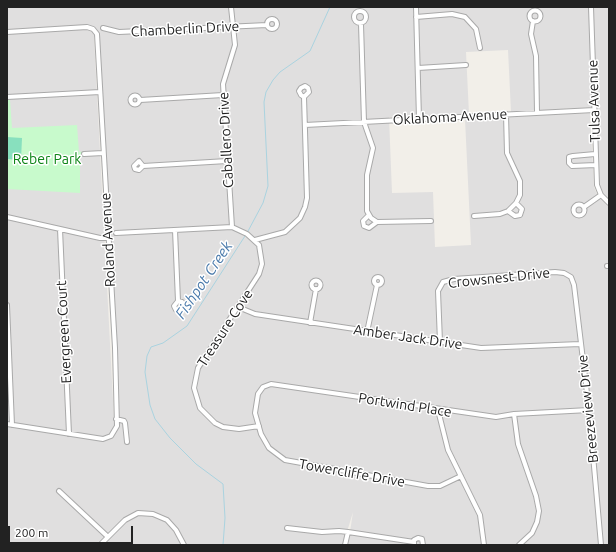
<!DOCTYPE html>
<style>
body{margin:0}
#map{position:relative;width:616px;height:552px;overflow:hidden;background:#f2efe9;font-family:Ubuntu,sans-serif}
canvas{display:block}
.frame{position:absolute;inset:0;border:8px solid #222;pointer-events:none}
.scale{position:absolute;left:8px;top:526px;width:125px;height:18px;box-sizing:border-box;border:2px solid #222;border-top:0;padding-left:5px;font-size:12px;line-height:14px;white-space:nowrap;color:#222;-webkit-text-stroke:3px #fff;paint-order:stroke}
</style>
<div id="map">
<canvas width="616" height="552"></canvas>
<div class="frame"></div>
<div class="scale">200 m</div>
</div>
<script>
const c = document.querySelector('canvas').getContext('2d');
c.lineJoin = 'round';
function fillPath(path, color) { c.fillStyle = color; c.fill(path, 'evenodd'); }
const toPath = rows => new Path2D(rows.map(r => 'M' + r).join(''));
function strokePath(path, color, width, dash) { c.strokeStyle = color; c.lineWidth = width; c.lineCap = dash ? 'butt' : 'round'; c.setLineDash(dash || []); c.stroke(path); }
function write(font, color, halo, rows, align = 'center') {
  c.font = font + ' Ubuntu,sans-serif'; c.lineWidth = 3; c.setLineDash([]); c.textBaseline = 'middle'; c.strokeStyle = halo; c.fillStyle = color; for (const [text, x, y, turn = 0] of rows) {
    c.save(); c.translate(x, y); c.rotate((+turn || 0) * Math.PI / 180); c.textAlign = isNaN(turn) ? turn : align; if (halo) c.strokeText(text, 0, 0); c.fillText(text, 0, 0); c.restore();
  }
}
fillPath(toPath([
 [7,7,609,7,609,545,348,545,353,512,343,545,7,545],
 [98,35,119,424,114,420,94,37],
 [508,50,511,112,596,107,599,199,594,187,590,113,465,119,471,245,435,247,433,192,392,193,389,117,469,114,466,52]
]), '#e0dfdf');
fillPath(toPath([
 [7,100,10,100,12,128,77,125,79,152,88,151,89,156,80,157,80,193,7,189]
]), '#c8facc');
fillPath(toPath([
 [7,137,22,138,21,160,7,159]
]), '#88e0be');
strokePath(toPath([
 [247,233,263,203,268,186,264,102,266,92,273,80,280,72,310,51,330,7],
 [223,545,225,518,223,484,196,464,170,438,155,419,150,405,145,372,147,356,151,347,163,343,187,326,245,236]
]), '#aad3df', 1);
const street = toPath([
 [231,7,235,45,223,84,232,227],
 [416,7,419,119],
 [591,7,597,185,601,195,609,203],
 '529.5 16a5.5 5.5 0 1 1 11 0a5.5 5.5 0 1 1-11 0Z',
 '354 17a6 6 0 1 1 12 0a6 6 0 1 1-12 0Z',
 [416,17,452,14,465,17,476,29,480,48],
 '267 24a5 5 0 1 1 10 0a5 5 0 1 1-10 0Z',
 [533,21,531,34,536,56,537,112],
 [361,24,364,122,373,148,367,175,367,211,371,218,377,222],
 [103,28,119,32,267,25],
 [7,32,87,27,93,29,97,34,115,348,117,426,111,436,103,439,7,424],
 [418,68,466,65],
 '130.5 100a4.5 4.5 0 1 1 9 0a4.5 4.5 0 1 1-9 0Z',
 [7,97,100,92],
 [140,100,223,95],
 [305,125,594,110],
 [84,154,103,153],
 [595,154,573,156,569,157,569,163,572,166,596,165],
 [143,166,139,161,134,166,135,169,139,170,143,166,227,161],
 '573.5 210a5.5 5.5 0 1 1 11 0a5.5 5.5 0 1 1-11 0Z',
 [584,207,601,195],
 [508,211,515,216,520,215,522,209,516,203],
 [369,215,363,221,364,226,369,228,377,222],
 [474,216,500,214,508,211,516,203,520,195,520,181,507,153,506,114],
 [7,217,100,238,107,238],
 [377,222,431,221],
 [60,229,69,434],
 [175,230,178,301,174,306,176,310,180,310,184,305,182,302,178,301],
 [116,233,232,227,247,234,259,245,262,264,259,274,198,368,194,388,200,408,215,423,223,427,239,429,259,426],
 [255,240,285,232,300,218,305,207,307,198,304,97,301,95,299,91,301,88,305,86,308,88,309,92,304,97],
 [607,266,609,266],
 '374 281a4 4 0 1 1 8 0a4 4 0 1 1-8 0Z',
 '311.5 285a4.5 4.5 0 1 1 9 0a4.5 4.5 0 1 1-9 0Z',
 [7,305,12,425],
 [238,307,255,314,481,348,580,344],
 [310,323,316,289],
 [367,332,377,285],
 [440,342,438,291,443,282,454,279,555,272,564,273,571,277,574,285,589,410,601,545],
 [438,410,448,450,480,515,484,545],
 [514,414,518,444,536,496,539,511,537,522,532,533,519,545],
 [116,419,124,421,125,423,127,442],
 [461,476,440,486,428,486,285,460,269,448,261,434,255,413,258,394,263,387,271,384,496,417,514,414,589,410],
 [59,491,107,536],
 [287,528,322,532,339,531,348,532],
 [100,545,125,520,138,513,153,514,167,520,176,530,184,545],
 [345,545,348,532,414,542],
 [414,545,414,540,418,538,422,539,423,545]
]);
strokePath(street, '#a9a9a9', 6);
strokePath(street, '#fff', 4);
write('14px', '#222', '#fff', [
 ["Chamberlin Drive",185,29,-3],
 ["Tulsa Avenue",594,101,-92],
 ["Oklahoma Avenue",450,117,-3],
 ["Caballero Drive",226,140,-93],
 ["Roland Avenue",108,240,-93],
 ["Crowsnest Drive",499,278,-6],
 ["Treasure Cove",225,328,-57],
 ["Evergreen Court",64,332,-93],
 ["Amber Jack Drive",408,337,8],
 ["Portwind Place",405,405,9],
 ["Breezeview Drive",588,409,-96],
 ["Towercliffe Drive",352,473,10]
]);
write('14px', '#0c8416', '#fff', [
 ["Reber Park",47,159]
]);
write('italic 15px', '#4a7aab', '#fff', [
 ["Fishpot Creek",204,280,-56]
]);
</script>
